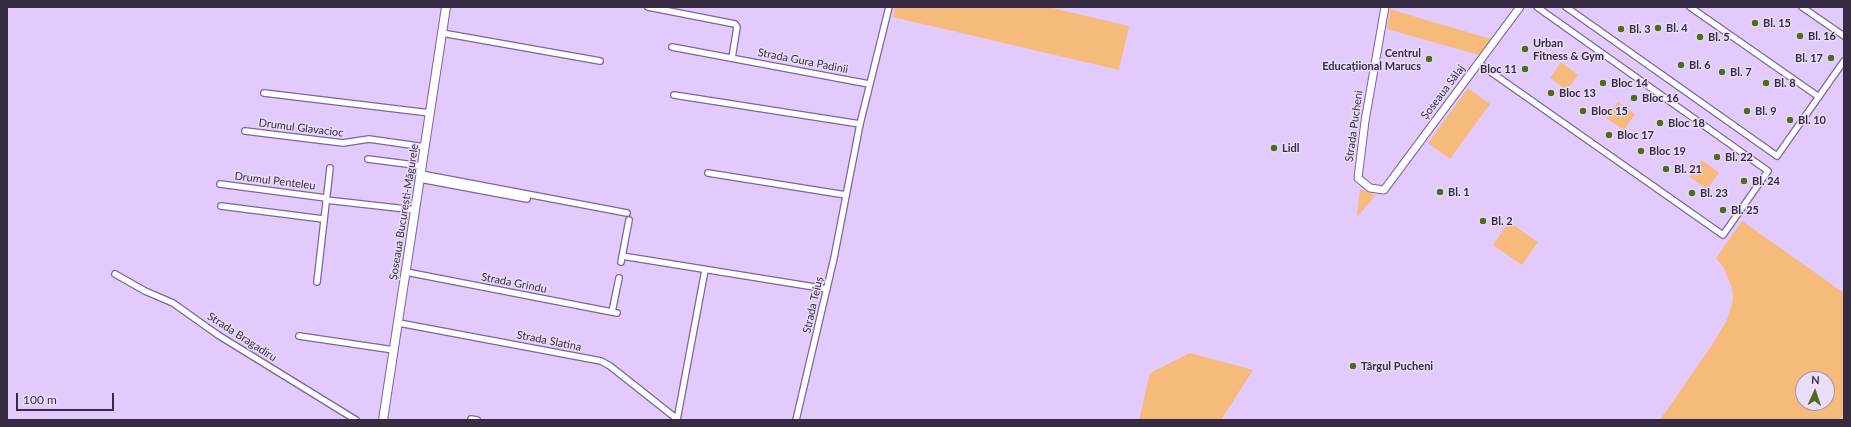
<!DOCTYPE html>
<meta charset="utf-8">
<style>
body{margin:0}
#map{position:relative;width:1851px;height:427px;overflow:hidden;background:#e2cafd;font-family:Lato,sans-serif}
canvas{display:block}
.frame{position:absolute;inset:0;border:8px solid #372b44;pointer-events:none}
.north{position:absolute;left:1795px;top:371px;width:40px;height:40px;box-sizing:border-box;background:#e9ddf7;border:1px solid #a296af;border-radius:50%;rotate:3deg;font-size:11px;font-weight:700;line-height:16px;text-align:center;color:#372b44}
.north::after{content:'';display:block;margin:auto;width:14px;height:18px;background:#516b1c;clip-path:polygon(50% 0,100% 100%,50% 72%,0 100%)}
.scale{position:absolute;left:16px;top:393px;width:98px;height:18px;box-sizing:border-box;border:2px solid #372b44;border-top:0;padding-left:5px;font-size:12px;line-height:14px;white-space:nowrap;color:#372b44;-webkit-text-stroke:3px #e9ddf7;paint-order:stroke}
</style>
<div id="map">
<canvas width="1851" height="427"></canvas>
<div class="frame"></div>
<div class="north">N</div>
<div class="scale">100 m</div>
</div>
<script>
const c = document.querySelector('canvas').getContext('2d');
c.lineJoin = 'round';
function fillPath(path, color) { c.fillStyle = color; c.fill(path, 'evenodd'); }
const toPath = rows => new Path2D(rows.map(r => 'M' + r).join(''));
function strokePath(path, color, width, dash) { c.strokeStyle = color; c.lineWidth = width; c.lineCap = dash ? 'butt' : 'round'; c.setLineDash(dash || []); c.stroke(path); }
function write(font, color, halo, rows, align = 'center') {
  c.font = font + ' Lato,sans-serif'; c.lineWidth = 3; c.setLineDash([]); c.textBaseline = 'middle'; c.strokeStyle = halo; c.fillStyle = color; for (const [text, x, y, turn = 0] of rows) {
    c.save(); c.translate(x, y); c.rotate((+turn || 0) * Math.PI / 180); c.textAlign = isNaN(turn) ? turn : align; if (halo) c.strokeText(text, 0, 0); c.fillText(text, 0, 0); c.restore();
  }
}
fillPath(toPath([
 [895,7,1048,7,1129,26,1119,70,893,17],
 [1390,9,1426,20,1491,39,1479,55,1387,29],
 [1561,62,1578,75,1567,90,1550,78],
 [1468,88,1490,104,1450,159,1428,143],
 [1618,102,1635,114,1624,130,1606,118],
 [1702,160,1719,173,1707,189,1690,177],
 [1360,189,1376,195,1358,216,1357,215],
 [1742,221,1844,293,1844,420,1660,420,1712,345,1727,320,1733,300,1732,288,1724,268,1716,258],
 [1803,379,1827,379,1827,403,1803,403],
 [1509,222,1538,242,1522,265,1493,245],
 [1190,353,1253,370,1221,420,1139,420,1150,373]
]), '#f6ba7b');
const minor = toPath([
 [648,7,735,24,737,27,732,58],
 [1566,7,1777,156,1844,61],
 [1690,7,1819,97],
 [1802,7,1844,36],
 [442,33,600,61],
 [672,47,869,84],
 [1478,63,1723,235,1768,171,1537,7],
 [264,93,430,113],
 [674,95,860,124],
 [245,131,343,143,369,139,425,147],
 [368,159,422,166],
 [708,173,846,195],
 [421,174,627,213],
 [420,179,527,199],
 [220,184,326,198],
 [326,200,415,210],
 [221,206,323,219],
 [622,256,827,289],
 [621,262,629,220],
 [406,272,617,313],
 [115,274,145,291,173,303,218,335,356,420],
 [317,282,330,168],
 [612,312,619,278],
 [399,323,601,361,610,366,677,419],
 [299,336,394,350],
 [471,419,477,420],
 [677,420,705,270],
 [796,420,834,258,860,124,889,7]
]);
const tertiary = toPath([
 [1385,7,1365,121,1358,178,1370,188,1384,190,1520,7]
]);
const secondary = toPath([
 [383,420,446,7]
]);
strokePath(minor, '#80639d', 8);
strokePath(tertiary, '#80639d', 9);
strokePath(secondary, '#80639d', 10);
strokePath(minor, '#fff', 5.5);
strokePath(tertiary, '#fff', 7);
strokePath(secondary, '#fff', 8);
for (const [x, y, r, color] of [
 [1755,23,4,"#516b1c"],
 [1658,28,4,"#516b1c"],
 [1621,29,4,"#516b1c"],
 [1800,36,4,"#516b1c"],
 [1700,37,4,"#516b1c"],
 [1525,49,4,"#516b1c"],
 [1831,58,4,"#516b1c"],
 [1429,59,4,"#516b1c"],
 [1681,65,4,"#516b1c"],
 [1525,69,4,"#516b1c"],
 [1722,72,4,"#516b1c"],
 [1603,83,4,"#516b1c"],
 [1766,83,4,"#516b1c"],
 [1551,93,4,"#516b1c"],
 [1634,98,4,"#516b1c"],
 [1583,111,4,"#516b1c"],
 [1747,111,4,"#516b1c"],
 [1790,120,4,"#516b1c"],
 [1660,123,4,"#516b1c"],
 [1609,135,4,"#516b1c"],
 [1274,148,4,"#516b1c"],
 [1641,151,4,"#516b1c"],
 [1717,157,4,"#516b1c"],
 [1666,169,4,"#516b1c"],
 [1744,181,4,"#516b1c"],
 [1440,192,4,"#516b1c"],
 [1692,193,4,"#516b1c"],
 [1723,210,4,"#516b1c"],
 [1483,221,4,"#516b1c"],
 [1353,366,4,"#516b1c"]
]) { const dot = new Path2D(); dot.arc(x, y, r, 0, 2 * Math.PI); c.fillStyle = color; c.fill(dot); strokePath(dot, '#e9ddf7', 1.5); }
write('bold 11px', '#372b44', '#e9ddf7', [
 ["Bl. 15",1763,23],
 ["Bl. 4",1666,28],
 ["Bl. 3",1629,29],
 ["Bl. 16",1808,36],
 ["Bl. 5",1708,37],
 ["Urban",1533,43],
 ["Fitness & Gym",1533,56],
 ["Centrul",1421,53,"right"],
 ["Educațiional Marucs",1421,66,"right"],
 ["Bl. 17",1823,58,"right"],
 ["Bl. 6",1689,65],
 ["Bloc 11",1517,69,"right"],
 ["Bl. 7",1730,72],
 ["Bloc 14",1611,83],
 ["Bl. 8",1774,83],
 ["Bloc 13",1559,93],
 ["Bloc 16",1642,98],
 ["Bloc 15",1591,111],
 ["Bl. 9",1755,111],
 ["Bl. 10",1798,120],
 ["Bloc 18",1668,123],
 ["Bloc 17",1617,135],
 ["Lidl",1282,148],
 ["Bloc 19",1649,151],
 ["Bl. 22",1725,157],
 ["Bl. 21",1674,169],
 ["Bl. 24",1752,181],
 ["Bl. 1",1448,192],
 ["Bl. 23",1700,193],
 ["Bl. 25",1731,210],
 ["Bl. 2",1491,221],
 ["Târgul Pucheni",1361,366]
], 'left');
write('11px', '#372b44', '#e9ddf7', [
 ["Strada Gura Padinii",803,61,11],
 ["Șoseaua Sălaj",1443,92,-53],
 ["Strada Pucheni",1354,126,-82],
 ["Drumul Glavacioc",301,128,7],
 ["Drumul Penteleu",275,181,7],
 ["Șoseaua București-Măgurele",404,212,-81],
 ["Strada Grindu",514,283,11],
 ["Strada Teiuș",813,305,-77],
 ["Strada Bragadiru",242,337,33],
 ["Strada Slatina",549,341,11]
]);
</script>
